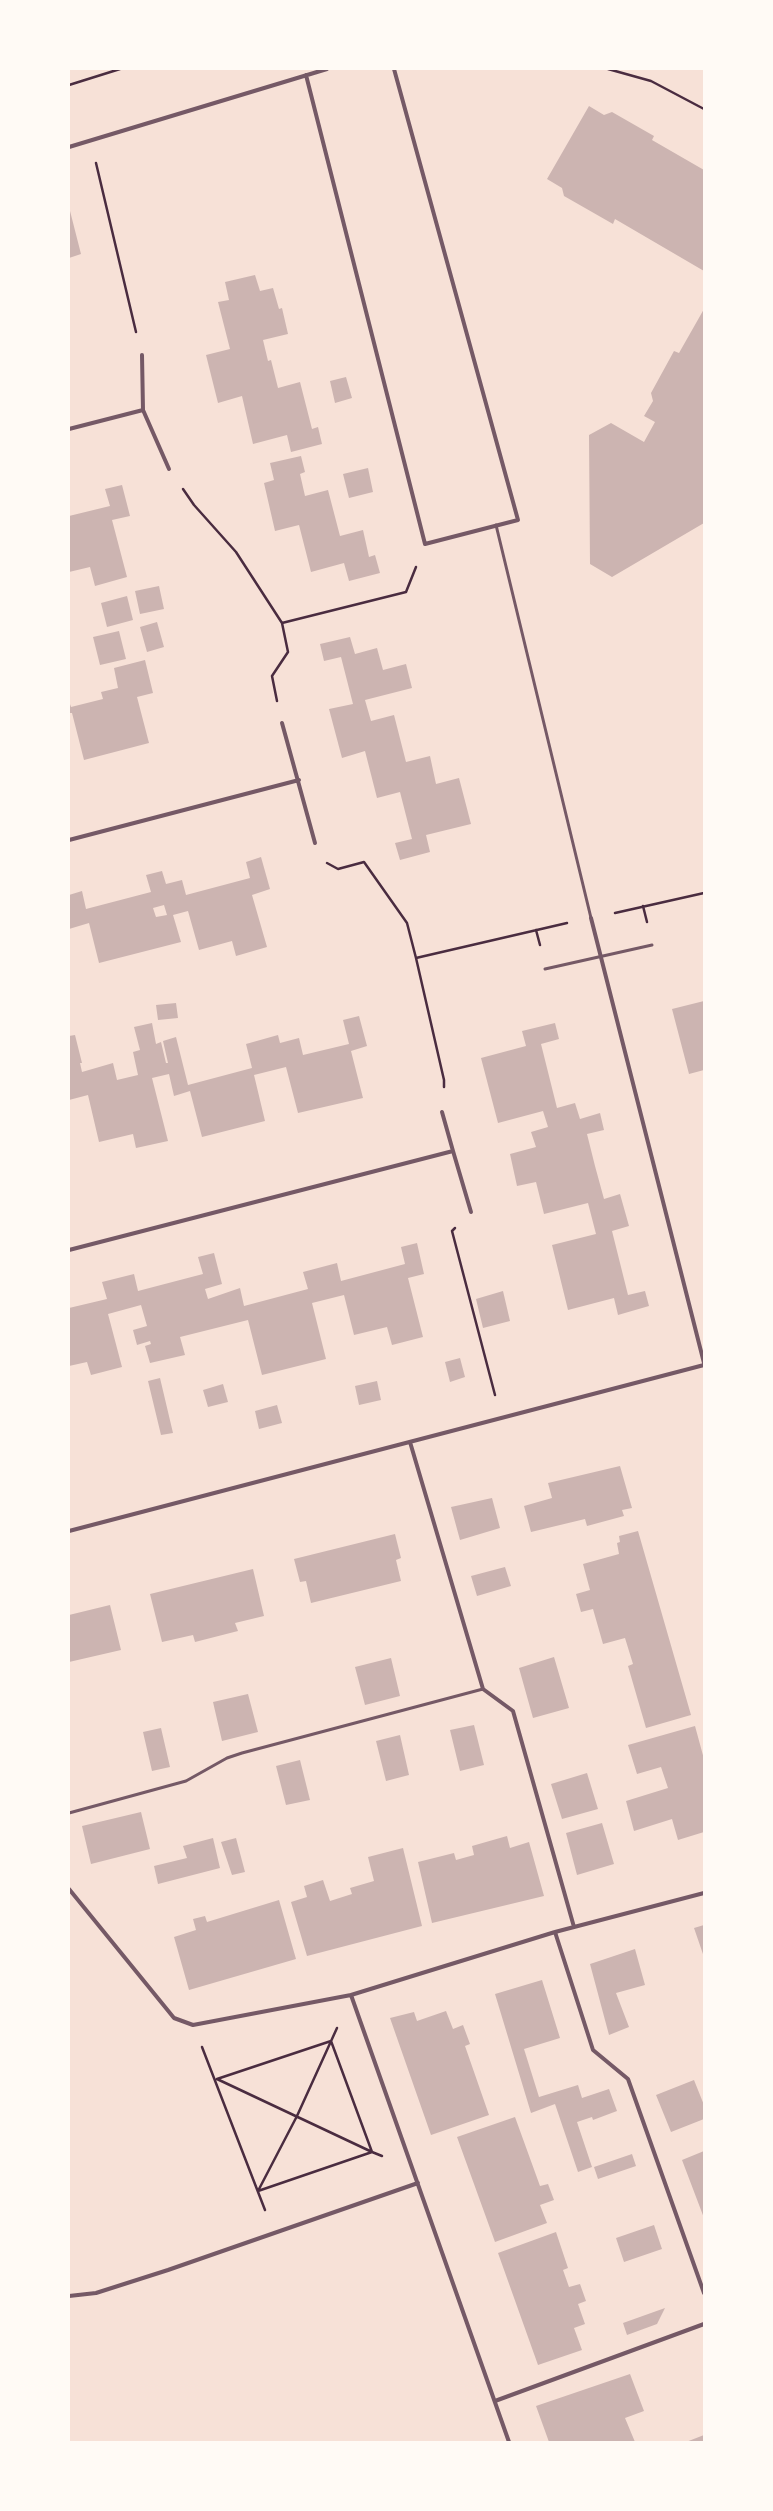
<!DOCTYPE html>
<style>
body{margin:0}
#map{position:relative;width:773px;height:2511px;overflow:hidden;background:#f7e1d7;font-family:"Alegreya Sans",sans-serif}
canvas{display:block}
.frame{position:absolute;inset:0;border:70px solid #fffaf5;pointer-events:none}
</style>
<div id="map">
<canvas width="773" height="2511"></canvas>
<div class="frame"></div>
</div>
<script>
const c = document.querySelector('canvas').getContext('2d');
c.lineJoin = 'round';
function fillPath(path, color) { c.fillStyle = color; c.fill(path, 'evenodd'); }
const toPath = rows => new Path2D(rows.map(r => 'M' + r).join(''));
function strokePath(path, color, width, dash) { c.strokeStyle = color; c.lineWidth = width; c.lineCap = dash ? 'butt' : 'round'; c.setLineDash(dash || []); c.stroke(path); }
fillPath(toPath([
 [589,106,604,115,612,112,654,136,652,140,704,170,704,271,615,219,613,224,564,196,562,188,547,179],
 [69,207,81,254,69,258],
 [255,275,260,291,273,288,279,309,282,308,288,334,263,340,268,361,271,360,278,388,300,382,312,429,318,427,322,444,291,452,287,435,253,444,242,396,218,403,206,355,230,349,218,302,229,300,225,282],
 [704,309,704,523,612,577,590,564,589,435,611,423,644,442,655,422,644,416,653,401,651,393,674,351,679,353],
 [346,377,352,398,335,403,330,381],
 [301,456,305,472,300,474,305,496,328,490,340,536,363,530,369,557,375,555,380,573,349,581,344,563,311,572,299,525,275,531,264,483,274,480,270,463],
 [368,468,373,492,349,498,343,474],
 [122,485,130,516,112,520,127,577,95,586,90,567,69,572,69,516,110,506,105,489],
 [159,586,164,609,140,614,135,591],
 [127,596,133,620,107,627,101,603],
 [157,622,164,647,147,652,140,627],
 [119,631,126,659,100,665,93,637],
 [350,637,355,654,377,648,383,670,406,664,412,688,365,700,371,721,394,715,406,762,430,756,436,784,459,778,471,824,426,835,430,852,400,860,395,843,412,839,400,792,377,798,365,751,342,758,329,709,353,704,341,657,324,661,320,644],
 [145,660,153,693,137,697,149,743,84,760,72,713,69,713,69,701,71,707,103,699,101,692,118,688,114,668],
 [261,857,270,889,252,895,267,947,236,956,232,941,199,950,188,911,173,915,181,942,99,963,89,923,69,929,69,895,82,891,86,909,151,892,146,875,162,871,166,884,182,880,186,895,250,878,246,862],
 [164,905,167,915,156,917,153,908],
 [704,1001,704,1070,689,1074,672,1009],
 [176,1003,178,1018,158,1020,156,1005],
 [359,1016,367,1046,351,1051,363,1098,298,1113,286,1067,254,1075,265,1121,202,1137,190,1091,174,1096,169,1074,152,1078,168,1141,136,1148,133,1134,99,1142,88,1095,69,1100,69,1036,75,1035,82,1063,80,1063,82,1072,113,1063,117,1080,138,1075,133,1052,140,1050,134,1027,152,1023,156,1044,161,1042,166,1063,168,1063,163,1041,176,1037,188,1085,252,1068,246,1044,278,1035,280,1043,299,1038,303,1055,349,1044,343,1020],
 [555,1023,559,1039,541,1044,557,1108,575,1103,580,1119,600,1113,604,1130,587,1134,595,1166,604,1199,620,1194,629,1226,612,1231,628,1295,645,1291,649,1306,618,1315,614,1298,568,1310,552,1245,596,1234,588,1203,544,1214,536,1182,517,1186,510,1154,536,1147,531,1132,548,1127,543,1111,498,1123,481,1058,526,1046,522,1031],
 [417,1243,424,1274,408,1278,423,1337,392,1345,387,1327,354,1335,344,1295,312,1303,326,1359,262,1375,248,1320,180,1337,185,1355,150,1363,145,1346,151,1344,150,1341,137,1345,133,1330,147,1326,141,1305,108,1314,122,1367,91,1375,87,1362,69,1366,69,1308,107,1299,102,1282,134,1274,138,1291,203,1274,198,1257,214,1253,222,1284,205,1289,208,1299,240,1288,244,1306,308,1289,303,1272,337,1263,341,1281,405,1264,401,1247],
 [503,1291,510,1321,483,1328,476,1299],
 [460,1358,465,1377,450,1382,445,1362],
 [160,1378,173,1433,161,1435,148,1381],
 [377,1381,381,1400,359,1405,355,1386],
 [223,1384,228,1402,208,1407,203,1390],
 [277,1405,282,1423,259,1429,255,1411],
 [620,1466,632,1508,622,1510,624,1516,587,1526,585,1519,531,1532,524,1506,552,1498,548,1483],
 [492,1498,500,1528,460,1540,451,1507],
 [638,1531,691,1715,646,1728,628,1666,633,1664,625,1638,603,1644,593,1609,581,1612,576,1594,590,1590,583,1564,619,1554,617,1543,620,1542,619,1536],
 [395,1534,401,1558,396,1560,401,1581,311,1603,306,1581,300,1582,294,1559],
 [505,1567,511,1586,477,1596,471,1576],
 [253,1569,264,1616,235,1623,238,1631,195,1642,193,1635,162,1642,150,1594],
 [110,1605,121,1650,69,1662,69,1615],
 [554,1657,569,1708,533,1718,519,1668],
 [391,1658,400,1696,365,1705,355,1667],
 [248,1694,258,1732,222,1741,213,1702],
 [474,1725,484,1765,460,1771,450,1730],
 [695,1726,704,1759,704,1832,678,1840,672,1819,634,1831,626,1801,668,1788,661,1767,637,1774,628,1745],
 [161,1728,170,1767,152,1771,143,1732],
 [400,1735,409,1775,386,1781,376,1741],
 [300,1760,310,1800,286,1805,276,1766],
 [587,1773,598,1809,562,1819,551,1784],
 [141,1812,150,1849,91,1864,82,1826],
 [602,1823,614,1864,577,1875,566,1833],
 [507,1836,510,1848,529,1842,544,1896,432,1923,418,1862,454,1853,456,1860,474,1855,472,1846],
 [213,1838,220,1868,158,1884,154,1866,187,1858,183,1846],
 [236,1838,245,1872,232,1875,221,1842],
 [403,1848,422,1926,307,1956,291,1902,307,1897,304,1886,323,1880,330,1901,352,1894,350,1888,374,1881,368,1857],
 [279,1900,296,1959,189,1990,174,1937,196,1930,193,1919,205,1916,207,1922],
 [704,1925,704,1957,694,1928],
 [635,1949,645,1985,616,1993,629,2027,609,2035,590,1964],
 [542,1980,560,2038,524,2049,539,2097,578,2085,582,2098,609,2089,617,2111,593,2120,592,2117,577,2122,592,2167,578,2172,555,2104,531,2113,495,1994],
 [446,2011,453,2029,463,2025,470,2044,465,2046,489,2115,431,2135,390,2018,414,2012,417,2021],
 [694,2080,704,2105,704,2119,671,2132,656,2095],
 [515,2117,540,2186,548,2184,554,2200,540,2205,547,2223,495,2242,457,2137],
 [704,2151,704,2218,682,2160],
 [632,2154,636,2166,598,2179,594,2167],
 [654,2225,662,2249,624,2262,616,2238],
 [556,2232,568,2268,563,2270,569,2287,580,2284,586,2301,578,2304,585,2324,574,2328,582,2350,538,2365,498,2253],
 [665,2308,657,2324,627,2335,623,2323],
 [630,2374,644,2411,625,2418,635,2442,549,2442,536,2406],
 [704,2435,704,2442,686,2442]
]), '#ccb4b1');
strokePath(toPath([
 [608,69,651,81,704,109],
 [69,85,120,69],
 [96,163,136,332],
 [183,489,194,505,236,552,282,623],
 [277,701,272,676,288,652,282,623,406,592,416,567],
 [327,863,338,869,364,862,407,923,416,958,567,923],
 [643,906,647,922],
 [615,913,704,893],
 [536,930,540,945],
 [416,958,444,1080,444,1087],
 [455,1228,452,1231,495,1395],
 [202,2047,265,2210],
 [258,2191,372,2152,331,2041,217,2079,372,2152,382,2156],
 [258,2191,297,2116,337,2028]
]), '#4a2c40', 2.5);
strokePath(toPath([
 [496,525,591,918],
 [545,969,652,945],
 [69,1813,186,1781,227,1758,242,1753,483,1689]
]), '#755966', 3);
strokePath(toPath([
 [306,75,425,544,518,520,394,69],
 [69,147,327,69],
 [142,355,143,410,169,469],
 [69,429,143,410],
 [282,723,315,843],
 [69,840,299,780],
 [591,918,704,1363],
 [453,1151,471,1212],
 [69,1250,453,1151,442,1112],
 [410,1442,483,1689,513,1711,574,1927],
 [69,1531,704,1365],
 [69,1889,174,2018,193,2025,351,1995,555,1932,704,1893],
 [555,1932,593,2050,628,2079,704,2293],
 [351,1995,509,2442],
 [69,2296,96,2293,168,2270,418,2183],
 [495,2401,704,2324]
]), '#755966', 4);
</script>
